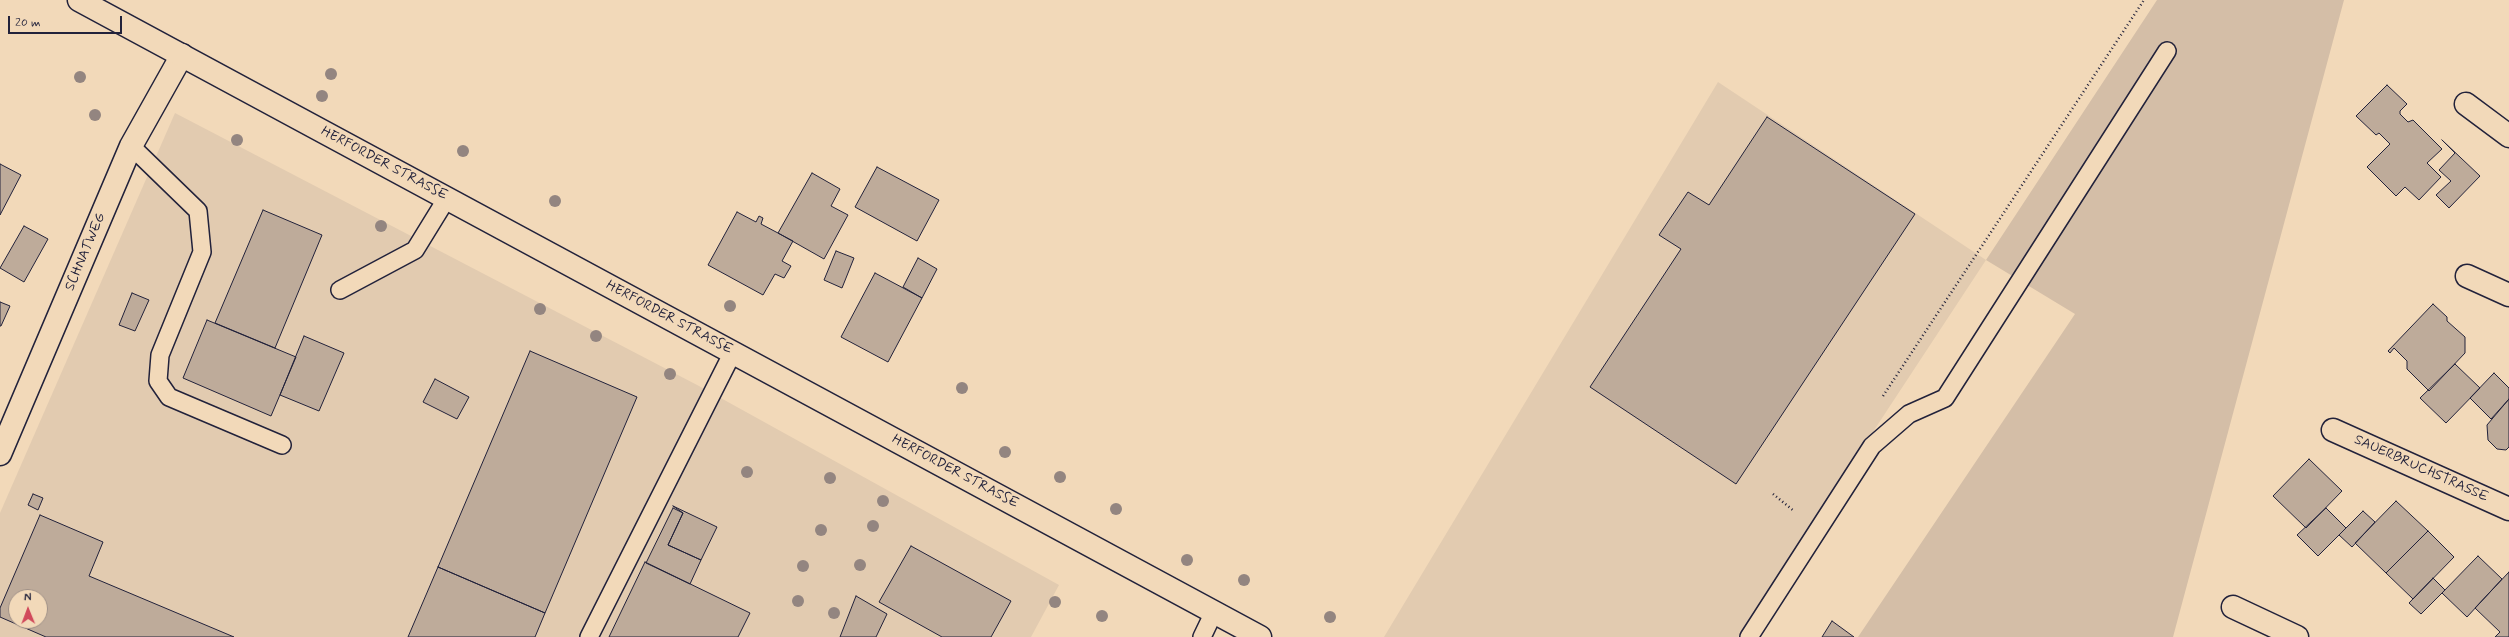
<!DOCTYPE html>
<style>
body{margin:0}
#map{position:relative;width:2509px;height:637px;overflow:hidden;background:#f2d9b9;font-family:Mynerve,sans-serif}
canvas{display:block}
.north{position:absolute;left:8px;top:589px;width:40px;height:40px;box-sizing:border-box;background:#f2d9b9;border:1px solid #9f9087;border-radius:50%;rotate:359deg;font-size:11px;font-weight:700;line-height:16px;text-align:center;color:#22223b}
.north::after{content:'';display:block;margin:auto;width:14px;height:18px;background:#d1495b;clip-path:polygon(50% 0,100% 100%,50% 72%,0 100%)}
.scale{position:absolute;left:8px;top:16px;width:114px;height:18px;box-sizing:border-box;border:2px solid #22223b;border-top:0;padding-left:5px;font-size:12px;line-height:14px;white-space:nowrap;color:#22223b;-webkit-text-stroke:3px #f2d9b9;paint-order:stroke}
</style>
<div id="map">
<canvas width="2509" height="637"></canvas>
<div class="north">N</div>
<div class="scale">20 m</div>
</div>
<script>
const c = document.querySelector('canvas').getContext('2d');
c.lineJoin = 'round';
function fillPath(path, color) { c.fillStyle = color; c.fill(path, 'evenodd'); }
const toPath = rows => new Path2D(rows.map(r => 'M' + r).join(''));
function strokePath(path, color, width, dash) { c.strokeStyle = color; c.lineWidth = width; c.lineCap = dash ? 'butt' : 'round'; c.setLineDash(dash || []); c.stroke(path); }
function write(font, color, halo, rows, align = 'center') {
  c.font = font + ' Mynerve,sans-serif'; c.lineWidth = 3; c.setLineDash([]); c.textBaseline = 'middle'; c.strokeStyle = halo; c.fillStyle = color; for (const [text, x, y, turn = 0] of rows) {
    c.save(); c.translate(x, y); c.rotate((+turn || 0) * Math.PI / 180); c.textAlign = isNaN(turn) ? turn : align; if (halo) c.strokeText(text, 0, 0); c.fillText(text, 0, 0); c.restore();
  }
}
fillPath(toPath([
 [1718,82,1986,260,1738,637,1384,637],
 [175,113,699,386,1059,585,1031,637,0,637,0,513],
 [16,597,40,597,40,621,16,621]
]), '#e2cbb0');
fillPath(toPath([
 [2157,0,2344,0,2173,637,1858,637,2075,314,1986,260]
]), '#d4bea7');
const building = toPath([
 [2387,85,2407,104,2400,111,2400,114,2408,122,2413,120,2442,149,2427,163,2441,177,2419,200,2405,187,2396,196,2367,167,2390,144,2379,133,2376,135,2356,116,2387,85],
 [1767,117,1915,214,1736,484,1590,387,1681,249,1659,235,1688,192,1709,205,1767,117],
 [2442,140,2480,176,2449,208,2436,195,2451,181,2439,170,2455,153,2442,140],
 [0,164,21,175,0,215,0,164],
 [877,167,939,200,917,241,855,207,877,167],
 [812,173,840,189,831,206,848,215,824,259,778,233,812,173],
 [263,210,322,235,275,348,215,323,263,210],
 [737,212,756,222,759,216,763,218,761,224,793,241,782,261,791,266,784,278,775,274,763,295,708,265,737,212],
 [24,226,48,239,24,282,0,268,24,226],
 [836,251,854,258,842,288,824,280,836,251],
 [918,258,937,269,922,298,903,287,918,258],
 [875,273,922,298,888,362,841,337,875,273],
 [132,293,149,300,135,331,119,325,132,293],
 [0,302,10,306,1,326,0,326,0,302],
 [2433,304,2447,317,2447,321,2465,337,2465,353,2429,391,2407,369,2407,361,2394,348,2390,353,2388,351,2433,304],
 [207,320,296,357,271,416,183,378,207,320],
 [304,336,344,353,319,411,280,395,304,336],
 [530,351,637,397,545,613,438,567,530,351],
 [2455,364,2480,388,2446,423,2420,398,2455,364],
 [2494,373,2509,388,2509,399,2491,419,2470,398,2494,373],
 [435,379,469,397,457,419,423,402,435,379],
 [2509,399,2509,447,2506,450,2497,449,2488,440,2487,425,2509,399],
 [2309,459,2342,491,2306,528,2273,496,2309,459],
 [33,494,43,498,38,510,28,505,33,494],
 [2396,501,2428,531,2386,573,2355,543,2396,501],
 [673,506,717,527,701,560,668,545,683,513,673,506],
 [673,508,683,513,668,545,701,560,690,584,646,563,673,508],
 [2326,508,2346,528,2318,556,2297,535,2326,508],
 [2363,511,2375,522,2352,547,2339,535,2363,511],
 [40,515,103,542,89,576,234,637,46,637,0,617,0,608,40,515],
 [16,597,40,597,40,621,16,621,16,597],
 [2428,531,2454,557,2413,599,2386,573,2428,531],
 [911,546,1011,601,991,637,942,637,879,602,911,546],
 [2478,556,2502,579,2467,617,2442,593,2478,556],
 [645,562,750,613,738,637,609,637,645,562],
 [438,567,545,613,535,637,408,637,438,567],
 [2509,572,2509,637,2495,637,2500,632,2475,608,2509,572],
 [2433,578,2445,590,2421,614,2409,603,2433,578],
 [856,596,887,614,876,637,840,637,856,596],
 [1832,621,1854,637,1822,637,1832,621]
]);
fillPath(building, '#beab9a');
strokePath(building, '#22223b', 1);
const lane = toPath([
 [131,146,198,211,202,252,160,355,158,381,169,397,282,445],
 [340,290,415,250,447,198],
 [589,637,733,352],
 [1202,637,1214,612],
 [1749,637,1872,446,1909,414,1945,398,2167,51]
]);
const street = toPath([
 [2466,104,2509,136],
 [2467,276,2509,295],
 [2333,430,2509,509],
 [0,454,131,146,182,55],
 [2233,607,2297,637]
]);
const secondary = toPath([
 [79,0,1260,637]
]);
strokePath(lane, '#22223b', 20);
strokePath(street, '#22223b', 25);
strokePath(secondary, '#22223b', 25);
strokePath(toPath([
 [1883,396,2144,0],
 [1773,494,1794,511]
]), '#22223b', 2.5, [1, 3]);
strokePath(lane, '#f2d9b9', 17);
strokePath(street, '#f2d9b9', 22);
strokePath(secondary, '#f2d9b9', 22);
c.fillStyle = '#938580';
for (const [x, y] of [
 [331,74],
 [80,77],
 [322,96],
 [95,115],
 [237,140],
 [463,151],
 [555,201],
 [381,226],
 [730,306],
 [540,309],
 [596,336],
 [670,374],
 [962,388],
 [1005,452],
 [747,472],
 [1060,477],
 [830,478],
 [883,501],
 [1116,509],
 [873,526],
 [821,530],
 [1187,560],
 [860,565],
 [803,566],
 [1244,580],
 [798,601],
 [1055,602],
 [834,613],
 [1102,616],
 [1330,617]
]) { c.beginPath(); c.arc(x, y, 6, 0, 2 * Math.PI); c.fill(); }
write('14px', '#22223b', '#f2d9b9', [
 ["HERFORDER STRASSE",384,164,28],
 ["SCHNATWEG",86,252,-67],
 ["HERFORDER STRASSE",669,318,28],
 ["SAUERBRUCHSTRASSE",2421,469,24],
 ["HERFORDER STRASSE",955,472,28]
]);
</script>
